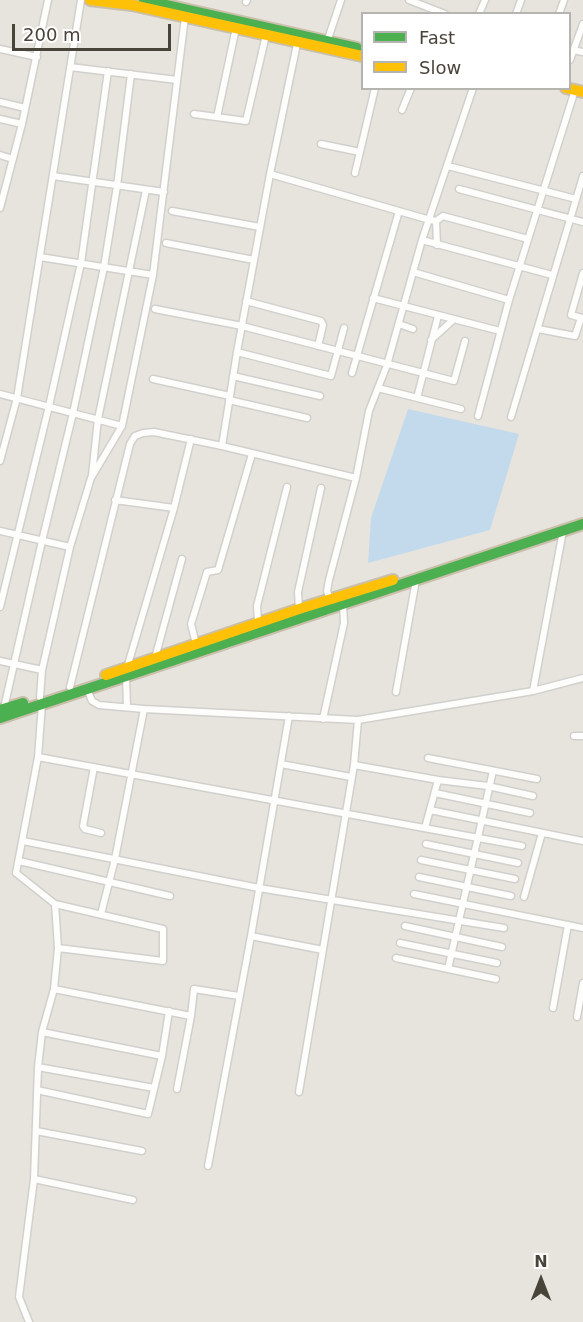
<!DOCTYPE html>
<style>
body{margin:0}
#map{position:relative;width:583px;height:1322px;overflow:hidden;background:#f3f2ee;font-family:"DejaVu Sans",sans-serif}
canvas{display:block}
.legend{position:absolute;left:361px;top:12px;width:210px;height:78px;box-sizing:border-box;background:#fff;border:2px solid #b6b4b0;margin:0;padding:8px 10px;list-style:none;font-size:18px;color:#49443a}
.legend li{display:flex;align-items:center;gap:12px;height:30px}
.legend b{width:30px;border:2px solid #b6b4b0}
.north{position:absolute;left:511px;top:1250px;width:60px;height:60px;-webkit-text-stroke:4px #fff;paint-order:stroke;rotate:0deg;font-size:16px;font-weight:700;line-height:24px;text-align:center;color:#49443a}
.north::after{content:'';display:block;margin:auto;width:21px;height:27px;background:#49443a;clip-path:polygon(50% 0,100% 100%,50% 72%,0 100%)}
.scale{position:absolute;left:12px;top:24px;width:159px;height:27px;box-sizing:border-box;border:3px solid #49443a;border-top:0;padding-left:8px;font-size:18px;line-height:21px;white-space:nowrap;color:#49443a;-webkit-text-stroke:4px #fff;paint-order:stroke}
</style>
<div id="map">
<canvas width="583" height="1322"></canvas>
<ul class="legend">
<li><b style="height:8px;background:#4caf50"></b>Fast</li>
<li><b style="height:8px;background:#ffc107"></b>Slow</li>
</ul>
<div class="north">N</div>
<div class="scale">200 m</div>
</div>
<script>
const c = document.querySelector('canvas').getContext('2d');
c.lineJoin = 'round';
function fillPath(path, color) { c.fillStyle = color; c.fill(path, 'evenodd'); }
const toPath = rows => new Path2D(rows.map(r => 'M' + r).join(''));
function strokePath(path, color, width, dash) { c.strokeStyle = color; c.lineWidth = width; c.lineCap = dash ? 'butt' : 'round'; c.setLineDash(dash || []); c.stroke(path); }
fillPath(toPath([
 [0,0,583,0,583,1322,0,1322],
 [362,14,570,14,570,88,362,88]
]), '#e7e4dd');
fillPath(toPath([
 [408,409,519,434,490,530,368,563,371,518]
]), '#c3daed');
const street = toPath([
 [409,0,445,14],
 [246,2,247,0],
 [479,14,485,0],
 [516,14,521,0],
 [559,14,564,0],
 [327,42,341,0],
 [0,49,37,57],
 [573,50,583,52],
 [570,60,583,24],
 [70,67,177,80],
 [0,102,25,108],
 [402,110,411,88],
 [194,114,246,121,266,35],
 [217,117,236,28],
 [0,119,22,124],
 [321,144,360,152],
 [0,155,13,159],
 [448,166,576,199],
 [355,173,375,88],
 [270,174,298,39],
 [53,176,164,192],
 [459,189,583,222],
 [0,208,22,124,48,0],
 [172,211,260,227],
 [436,221,437,245],
 [422,240,552,275],
 [166,243,254,260],
 [40,257,153,275],
 [413,272,509,300],
 [373,298,500,331],
 [246,301,321,321,323,325,318,346],
 [155,309,242,326,454,381,465,341],
 [582,318,571,315,583,273],
 [399,324,413,329],
 [538,329,575,336,581,318],
 [431,340,453,320],
 [237,352,331,376,344,328],
 [352,373,399,211],
 [233,376,320,396],
 [153,379,230,396],
 [378,388,461,409],
 [0,394,122,426],
 [417,398,438,316],
 [229,400,307,418],
 [478,416,509,300,575,90],
 [511,417,583,176],
 [222,446,237,352,270,174,430,220,436,221,443,216,528,239],
 [0,461,17,398,81,0],
 [92,475,98,419,146,190],
 [115,500,174,508],
 [0,531,70,547],
 [330,599,327,591,329,580,356,478,369,411,387,365,422,240,473,88],
 [0,607,49,406,81,263,108,71],
 [299,609,298,592,321,488],
 [258,623,257,606,287,487],
 [196,644,191,624,207,572,218,570,252,454],
 [155,658,182,559],
 [0,661,42,670],
 [127,668,174,508,191,439],
 [126,676,127,707],
 [70,687,130,444,135,436,143,433,154,432,222,446,356,478],
 [87,689,92,701,99,705,144,709,358,720,533,691,583,678],
 [533,691,563,531],
 [396,692,416,580],
 [40,697,42,670,70,547,91,478,122,426,153,275,185,17],
 [4,708,42,541,73,413,104,267,117,186,131,74],
 [323,719,344,623,343,604],
 [574,736,583,736],
 [38,757,522,846],
 [428,758,537,779],
 [281,764,351,777],
 [354,765,438,780,488,786,533,796],
 [94,767,83,826,85,829,101,833],
 [435,793,530,813],
 [430,810,583,841],
 [425,828,438,780],
 [23,841,259,888,504,928],
 [426,844,518,863],
 [421,860,515,879],
 [19,861,170,896],
 [419,877,511,896],
 [414,894,583,928],
 [524,897,542,833],
 [55,904,163,929,163,961,58,948],
 [101,914,115,859,144,709],
 [405,926,502,947],
 [251,936,323,950],
 [400,943,497,963],
 [396,958,496,979],
 [448,969,493,771],
 [54,989,191,1016],
 [553,1008,568,925],
 [577,1017,583,983],
 [42,1032,162,1056],
 [38,1067,154,1088],
 [177,1089,191,1016,194,989,239,996],
 [37,1090,148,1114,162,1056,169,1011],
 [299,1092,354,765,358,720],
 [36,1131,142,1151],
 [208,1166,251,936,289,716],
 [34,1179,133,1200],
 [29,1322,19,1297,34,1179,38,1067,42,1032,54,989,58,948,55,904,16,873,38,757,42,704]
]);
const fast = toPath([
 [144,0,357,48],
 [0,710,23,703],
 [0,718,583,524]
]);
const slow = toPath([
 [90,0,132,5,362,56],
 [566,88,583,92],
 [106,675,299,609,393,580]
]);
strokePath(street, '#d1d0cc', 9);
strokePath(fast, '#c9bfab', 14);
strokePath(slow, '#c9bfab', 14);
strokePath(street, '#fdfdfc', 6);
strokePath(fast, '#4caf50', 10);
strokePath(slow, '#ffc107', 10);
</script>
